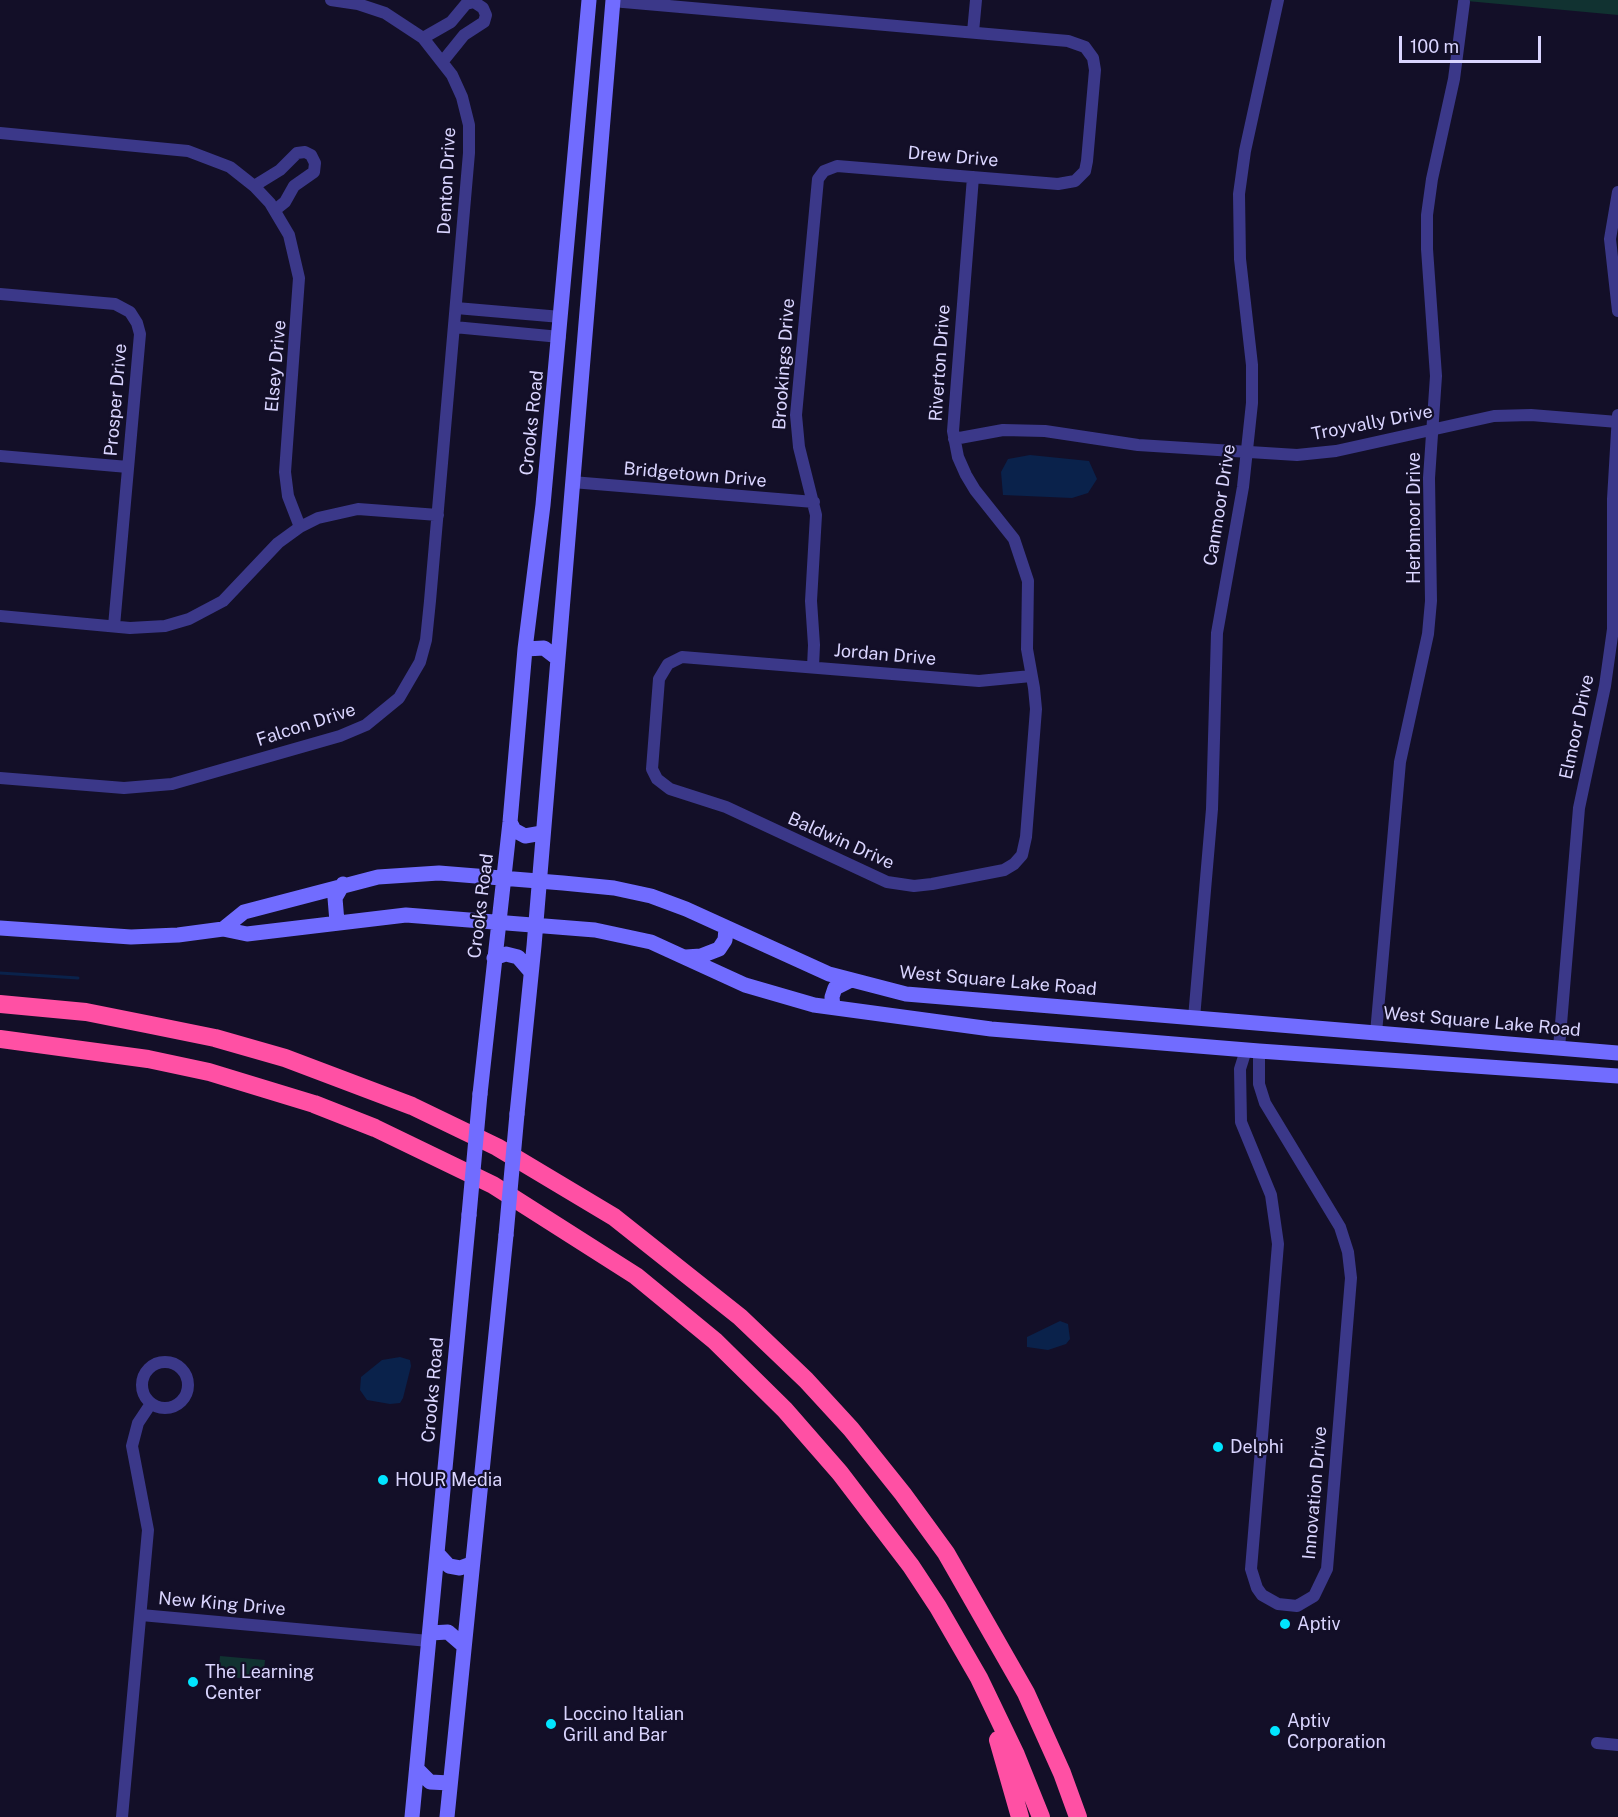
<!DOCTYPE html>
<style>
body{margin:0}
#map{position:relative;width:1618px;height:1817px;overflow:hidden;background:#130f28;font-family:"Public Sans",sans-serif}
canvas{display:block}
.scale{position:absolute;left:1399px;top:36px;width:142px;height:27px;box-sizing:border-box;border:3px solid #dad5ff;border-top:0;padding-left:8px;font-size:18px;line-height:21px;white-space:nowrap;color:#dad5ff;-webkit-text-stroke:4px #130f28;paint-order:stroke}
</style>
<div id="map">
<canvas width="1618" height="1817"></canvas>
<div class="scale">100 m</div>
</div>
<script>
const c = document.querySelector('canvas').getContext('2d');
c.lineJoin = 'round';
function fillPath(path, color) { c.fillStyle = color; c.fill(path, 'evenodd'); }
const toPath = rows => new Path2D(rows.map(r => 'M' + r).join(''));
function strokePath(path, color, width, dash) { c.strokeStyle = color; c.lineWidth = width; c.lineCap = dash ? 'butt' : 'round'; c.setLineDash(dash || []); c.stroke(path); }
function write(font, color, halo, rows, align = 'center') {
  c.font = font + ' "Public Sans",sans-serif'; c.lineWidth = 4.5; c.setLineDash([]); c.textBaseline = 'middle'; c.strokeStyle = halo; c.fillStyle = color; for (const [text, x, y, turn = 0] of rows) {
    c.save(); c.translate(x, y); c.rotate((+turn || 0) * Math.PI / 180); c.textAlign = isNaN(turn) ? turn : align; if (halo) c.strokeText(text, 0, 0); c.fillText(text, 0, 0); c.restore();
  }
}
fillPath(toPath([
 [1451,0,1618,0,1618,15,1456,0],
 [220,1656,265,1660,263,1680,218,1676]
]), '#113231');
fillPath(toPath([
 [1030,455,1089,461,1097,479,1088,493,1072,498,1003,495,1001,472,1008,459],
 [1060,1321,1068,1324,1070,1339,1066,1344,1048,1350,1027,1347,1027,1337],
 [400,1357,410,1360,411,1366,403,1398,400,1403,390,1404,367,1400,360,1390,361,1377,382,1360]
]), '#0a224b');
strokePath(toPath([
 [0,973,78,978]
]), '#0a224b', 3);
strokePath(toPath([
 [612,1,1068,41,1085,47,1093,58,1095,70,1087,161,1085,171,1075,181,1058,184,837,166,824,171,818,179,796,415,799,447,816,515,811,601,814,645,813,667],
 [973,32,976,0],
 [423,38,451,22,466,4,474,2,483,8,486,15,484,22,464,35,443,61],
 [0,133,188,151,230,167,254,186,270,203,289,235,299,278,285,472,288,496,300,527],
 [973,177,953,431,958,457,966,475,975,490,1014,539,1028,581,1027,649,1034,688,1036,709,1026,837,1022,855,1014,864,1004,870,932,884,914,886,887,882,726,807,670,789,657,779,652,769,659,679,668,664,682,657,979,681,1031,676],
 [254,186,280,170,297,153,305,152,311,155,315,163,314,172,294,186,285,202,275,210],
 [1618,192,1610,239,1618,311],
 [0,294,115,304,130,312,137,323,140,334,114,626],
 [456,308,561,317],
 [454,327,560,337],
 [954,439,1003,430,1045,431,1138,445,1297,455,1336,451,1494,416,1531,415,1618,422],
 [0,456,128,467],
 [572,482,814,502],
 [0,616,130,628,165,626,189,619,223,601,278,543,300,527,318,518,358,509,438,515],
 [0,778,124,788,172,784,340,736,366,725,399,698,420,662,426,640,430,601,469,153,469,125,462,97,452,75,423,38,385,13,358,4,331,0],
 [1194,1018,1212,809,1217,633,1243,487,1252,403,1252,365,1240,259,1239,194,1245,151,1278,0],
 [1376,1033,1400,762,1428,634,1431,601,1429,478,1436,376,1427,249,1427,215,1432,179,1454,79,1464,2],
 [1559,1048,1579,808,1605,686,1613,629,1613,499,1618,415],
 [1246,1050,1240,1069,1241,1122,1271,1195,1278,1244,1251,1569,1257,1588,1262,1595,1278,1604,1297,1606,1314,1596,1327,1569,1351,1278,1348,1252,1340,1227,1265,1103,1259,1084,1259,1051],
 '142 1385a23 23 0 1 1 46 0a23 23 0 1 1-46 0Z',
 [141,1615,429,1641],
 [1597,1743,1618,1745],
 [122,1817,148,1530,132,1446,138,1423,150,1405]
]), '#3b3889', 12);
strokePath(toPath([
 [525,649,544,648,557,658],
 [510,822,514,830,525,836,542,833],
 [337,922,335,898,343,884],
 [0,928,131,937,178,935,223,929,247,934,406,915,595,930,651,942,745,985,814,1005,991,1029,1259,1051,1618,1076],
 [223,929,244,912,378,877,439,873,563,883,614,888,651,896,686,909,829,974,906,994,1618,1053],
 [686,957,701,956,719,949,725,940,726,928],
 [494,958,506,954,518,957,531,972],
 [833,1007,832,997,835,988,849,981],
 [480,1094,510,822,525,649,543,505,589,0],
 [517,1114,534,946,613,0],
 [437,1553,449,1566,460,1568,471,1564],
 [430,1633,448,1632,463,1645],
 [417,1769,430,1782,450,1783],
 [412,1817,469,1215],
 [447,1817,506,1235]
]), '#716cff', 15);
strokePath(toPath([
 [0,1004,86,1012,151,1025,215,1038,285,1058,412,1106,497,1147,614,1217,740,1317,806,1380,851,1429,903,1494,946,1553,1026,1693,1062,1773,1078,1817],
 [0,1039,148,1059,209,1072,314,1104,375,1128,493,1185,636,1276,715,1341,785,1410,840,1473,911,1566,938,1607,979,1678,1016,1755,1041,1817],
 [998,1740,1020,1817]
]), '#ff50a4', 18);
strokePath(toPath([
 [469,1215,480,1094],
 [506,1235,517,1114]
]), '#716cff', 15);
for (const [x, y, r, color] of [
 [1218,1447,6,"#01e5ff"],
 [383,1480,6,"#01e5ff"],
 [1285,1624,6,"#01e5ff"],
 [193,1682,6,"#01e5ff"],
 [551,1724,6,"#01e5ff"],
 [1275,1731,6,"#01e5ff"]
]) { const dot = new Path2D(); dot.arc(x, y, r, 0, 2 * Math.PI); c.fillStyle = color; c.fill(dot); strokePath(dot, '#130f28', 2); }
write('18px', '#dad5ff', '#130f28', [
 ["Drew Drive",953,157,5],
 ["Denton Drive",447,181,-87],
 ["Riverton Drive",940,363,-86],
 ["Brookings Drive",784,364,-86],
 ["Elsey Drive",276,366,-85],
 ["Prosper Drive",116,400,-85],
 ["Crooks Road",532,423,-84],
 ["Troyvally Drive",1372,423,-11],
 ["Bridgetown Drive",695,475,5],
 ["Canmoor Drive",1220,505,-81],
 ["Herbmoor Drive",1414,518,-90],
 ["Jordan Drive",885,655,5],
 ["Falcon Drive",306,725,-18],
 ["Elmoor Drive",1577,727,-78],
 ["Baldwin Drive",841,841,24],
 ["Crooks Road",481,906,-83],
 ["West Square Lake Road",998,981,5],
 ["West Square Lake Road",1482,1022,5],
 ["Crooks Road",433,1390,-85],
 ["Innovation Drive",1315,1493,-85],
 ["New King Drive",222,1604,5]
]);
write('18px', '#dad5ff', '#130f28', [
 ["Delphi",1230,1447],
 ["HOUR Media",395,1480],
 ["Aptiv",1297,1624],
 ["The Learning",205,1672],
 ["Center",205,1693],
 ["Loccino Italian",563,1714],
 ["Grill and Bar",563,1735],
 ["Aptiv",1287,1721],
 ["Corporation",1287,1742]
], 'left');
</script>
